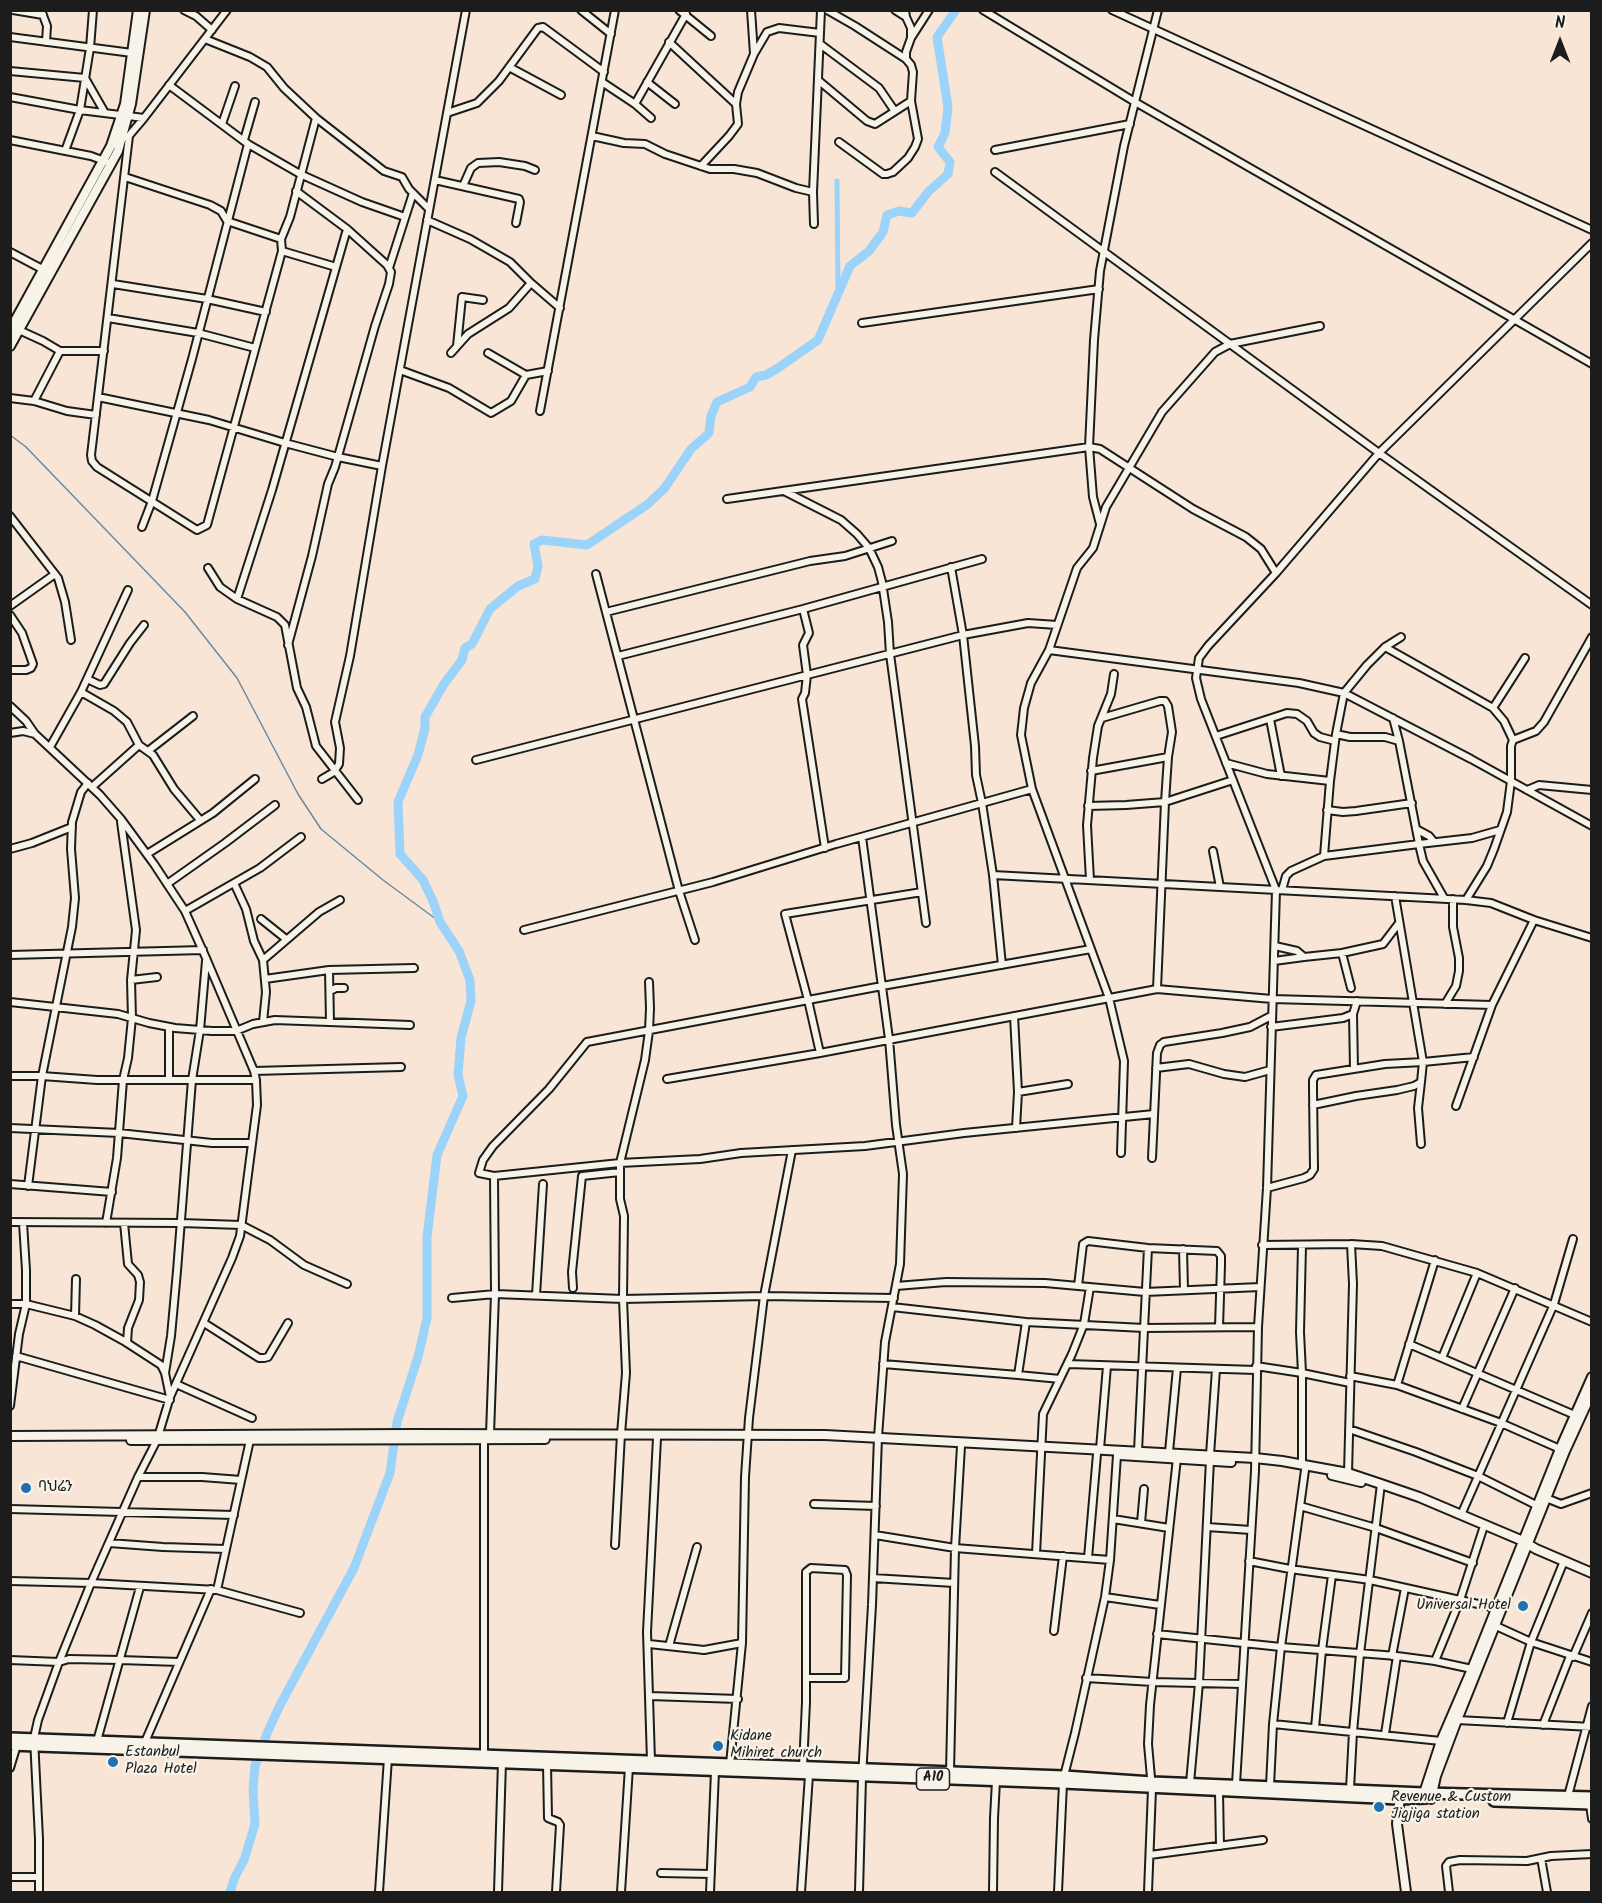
<!DOCTYPE html>
<meta charset="utf-8">
<style>
body{margin:0}
#map{position:relative;width:1602px;height:1903px;overflow:hidden;background:#f8e5d5;font-family:Kalam,sans-serif}
canvas{display:block}
.frame{position:absolute;inset:0;border:12px solid #1c1c1c;pointer-events:none}
.north{position:absolute;left:1530px;top:12px;width:60px;height:60px;-webkit-text-stroke:4px #f7f3e8;paint-order:stroke;rotate:0deg;font-size:16px;font-weight:700;line-height:24px;text-align:center;color:#1c1c1c}
.north::after{content:'';display:block;margin:auto;width:21px;height:27px;background:#1c1c1c;clip-path:polygon(50% 0,100% 100%,50% 72%,0 100%)}
</style>
<div id="map">
<canvas width="1602" height="1903"></canvas>
<div class="frame"></div>
<div class="north">N</div>
</div>
<script>
const c = document.querySelector('canvas').getContext('2d');
c.lineJoin = 'round';
const toPath = rows => new Path2D(rows.map(r => 'M' + r).join(''));
function strokePath(path, color, width, dash) { c.strokeStyle = color; c.lineWidth = width; c.lineCap = dash ? 'butt' : 'round'; c.setLineDash(dash || []); c.stroke(path); }
function write(font, color, halo, rows, align = 'center') {
  c.font = font + ' Kalam,"Noto Sans Ethiopic",sans-serif'; c.lineWidth = 4.5; c.setLineDash([]); c.textBaseline = 'middle'; c.strokeStyle = halo; c.fillStyle = color; for (const [text, x, y, turn = 0] of rows) {
    c.save(); c.translate(x, y); c.rotate((+turn || 0) * Math.PI / 180); c.textAlign = isNaN(turn) ? turn : align; if (halo) c.strokeText(text, 0, 0); c.fillText(text, 0, 0); c.restore();
  }
}
strokePath(toPath([
 [10,435,26,447,185,612,237,678,298,794,321,829,383,880,440,922]
]), '#698aa2', 1.5);
strokePath(toPath([
 [837,181,838,298]
]), '#9cd3fb', 5);
strokePath(toPath([
 [230,1892,235,1877,244,1860,255,1824,253,1790,255,1766,268,1731,279,1707,354,1568,390,1473,397,1422,418,1357,427,1318,427,1237,437,1155,463,1096,458,1075,461,1038,471,1001,470,980,459,951,440,922,433,901,423,880,400,854,398,802,418,755,425,728,425,717,444,684,462,660,465,648,472,644,490,609,518,586,535,579,538,566,534,544,542,540,587,545,648,504,664,489,691,449,709,433,711,416,717,402,750,387,756,377,766,375,778,368,818,340,850,266,869,251,883,232,887,215,899,211,912,213,928,192,948,174,950,162,938,147,945,133,948,107,937,37,956,10]
]), '#9cd3fb', 9);
const minor = toPath([
 [13,10,43,15],
 [41,10,47,26,46,42],
 [184,10,196,16,212,30],
 [581,10,611,34],
 [679,10,711,36],
 [751,10,754,54],
 [827,10,855,26,906,59],
 [895,10,906,17],
 [983,10,1135,102,1592,364],
 [1112,10,1592,230],
 [10,37,132,53],
 [911,38,929,10],
 [205,39,250,57,267,67,284,88,316,118],
 [669,42,736,104],
 [820,44,879,88,894,110],
 [509,67,561,95],
 [10,71,85,78,105,113],
 [818,80,867,121,875,124,911,101],
 [602,82,635,104,651,118],
 [647,82,675,104],
 [169,85,248,144,300,174,362,202,405,217],
 [10,97,80,110,144,118,227,10],
 [635,104,686,14],
 [447,113,477,103,499,81,538,28,543,27,604,72],
 [222,124,235,86],
 [129,136,91,455,92,461,97,467,116,479,197,530,207,525,282,251,281,239,290,217,316,118,384,171,402,177,409,189,429,209],
 [592,136,624,143,645,144,665,154,710,169,734,169,757,173,796,188,813,192],
 [127,138,144,118],
 [10,140,91,156,107,162],
 [244,140,255,102],
 [839,142,883,174,887,174,893,172,908,158,915,147,918,139,911,101,913,72,911,65,906,59,906,52,911,38,911,28,906,17,905,10],
 [995,150,1130,124],
 [65,151,80,110,90,48,93,10],
 [701,166,729,136,738,124,736,104,738,92,754,54,767,32,779,28,820,33],
 [995,172,1379,453,1592,605],
 [125,177,210,205,221,211,227,221,281,239],
 [435,180,519,199,520,202,516,223],
 [463,186,471,168,478,163,499,162,525,166,535,170],
 [427,220,470,239,510,262,531,283,560,308],
 [814,224,813,192,821,10],
 [282,251,336,267],
 [10,252,44,270],
 [389,268,413,193],
 [113,284,207,299,266,312],
 [108,318,198,333,255,348],
 [862,323,1099,289],
 [19,330,43,341,60,351],
 [457,346,462,297,483,300],
 [451,353,468,334,509,308,531,283],
 [488,353,526,375],
 [400,370,449,388,491,413,511,401,526,375,548,371],
 [98,397,209,420,285,443,338,457,382,466],
 [10,398,34,401,67,411,96,415],
 [34,401,60,351,104,351],
 [540,411,615,10],
 [784,491,841,520,857,534,869,548,878,567,882,582,888,622,890,654,926,923],
 [727,499,1089,447,1100,449,1193,509,1246,537,1261,549,1276,573],
 [10,516,58,578,65,602,71,640],
 [1100,524,1093,497,1089,447,1094,340,1100,271,1124,146,1158,10],
 [142,527,152,501,192,359,248,144],
 [951,567,963,635,975,746,976,775,982,803,993,875,1002,965],
 [208,568,220,587,237,599,277,617,285,625,297,688,306,707,316,746,358,800],
 [596,574,679,891,695,940],
 [237,599,272,490,347,229],
 [10,606,55,574],
 [803,609,809,633,803,645,807,675,805,693,802,699,825,848],
 [606,612,810,561,845,556,892,541],
 [10,615,22,633,33,664,31,668,26,670,10,670],
 [288,645,312,556,328,484,335,467,375,326,389,284,391,272,387,265,347,229,296,191],
 [1385,647,1493,708,1504,721,1513,740],
 [1049,650,1299,683,1344,693,1471,759,1592,826],
 [618,656,803,609,982,559],
 [87,679,100,685,104,684,130,643,144,625],
 [81,692,114,711,127,722,139,745,153,755,174,789,200,820],
 [10,706,26,721,35,734],
 [1493,708,1525,658],
 [1102,718,1160,701,1165,701,1168,706,1172,732,1168,757,1165,802,1157,989],
 [1393,718,1399,741],
 [1270,719,1281,776],
 [10,733,23,731,35,734,100,795,121,819,154,864,185,911,206,958,254,1071,256,1080,257,1105,240,1236,232,1258,170,1397,157,1440,138,1477,91,1583,59,1662,38,1720,34,1738,39,1839,39,1892],
 [1336,734,1350,737,1385,737,1399,741,1419,844,1472,838,1500,830],
 [1216,736,1287,713,1297,714,1307,721,1314,733,1320,737,1335,741],
 [50,747,81,692,128,590],
 [148,751,193,716],
 [476,760,963,635,1028,623,1057,625],
 [1226,763,1267,774,1330,781],
 [1091,771,1168,757],
 [322,779,334,772,339,764,340,748,335,722,350,656,382,466,466,10],
 [92,787,139,745],
 [1527,790,1539,785,1592,790],
 [1088,806,1126,805,1165,802,1233,780],
 [1327,810,1343,812,1356,811,1412,803],
 [1416,829,1429,836,1434,842],
 [10,849,32,843,72,827],
 [1213,851,1220,887],
 [147,854,213,813,255,779],
 [1324,856,1330,781,1336,734,1344,693,1367,665,1385,647,1401,637],
 [993,875,1466,900,1491,903,1534,920,1592,938],
 [1090,880,1087,825,1093,758,1098,726,1111,694,1114,674],
 [234,883,246,909,254,941,263,960,266,992,263,1022],
 [167,884,225,843,275,805],
 [1282,890,1286,876,1291,871,1324,856,1419,844,1423,861,1444,898],
 [1466,900,1487,866,1494,849,1507,812,1511,781,1511,746,1513,740,1536,731,1544,722,1592,637],
 [185,911,260,868,301,837],
 [261,919,286,939],
 [524,930,713,882,836,844,1032,789],
 [1275,946,1297,951,1304,957,1342,953,1383,944,1399,923],
 [1342,953,1351,988],
 [10,955,203,950],
 [263,960,319,912,340,900],
 [1274,961,1304,957],
 [329,970,330,1022],
 [265,979,329,970,414,968],
 [131,980,157,977],
 [330,991,336,988,344,988],
 [10,1002,118,1014,149,1023,175,1028,212,1031,236,1031,253,1024,275,1020,410,1025],
 [1445,1004,1456,986,1459,971,1459,958,1453,927,1453,899],
 [1353,1014,1354,1069],
 [1014,1016,1018,1092,1016,1128],
 [1271,1027,1343,1018,1353,1014,1357,1001],
 [820,1053,808,1000,785,914,922,892],
 [1156,1068,1189,1064,1224,1074,1245,1077,1270,1070],
 [254,1071,401,1067],
 [10,1076,42,1076,97,1080,256,1080],
 [667,1079,820,1053,1157,989,1272,999,1492,1005],
 [169,1080,169,1027],
 [1018,1092,1068,1084],
 [1313,1105,1356,1096,1397,1090,1414,1086,1421,1082,1423,1062,1395,896],
 [1456,1106,1492,1005,1534,920],
 [10,1128,119,1133,212,1143,252,1143],
 [1421,1144,1418,1108,1421,1082],
 [1121,1153,1124,1061,1109,998,1032,789,1021,735,1024,708,1031,683,1049,650,1077,568,1093,548,1106,507,1162,412,1215,352,1230,344,1320,326],
 [1152,1158,1157,1053,1160,1045,1164,1042,1222,1033,1250,1027,1271,1016],
 [494,1176,620,1163,700,1159,741,1153,865,1146,964,1133,1154,1114],
 [10,1184,112,1192],
 [28,1186,42,1076,72,927,75,898,71,849,72,822,81,792,88,783],
 [1267,1188,1304,1178,1310,1175,1314,1169,1313,1089,1313,1080,1316,1075,1385,1064,1423,1062,1474,1057],
 [10,1222,181,1223,241,1225,270,1240,304,1265,347,1284],
 [106,1223,117,1158,123,1080,128,1058,132,1018,131,980,136,930,121,822],
 [124,1223,128,1264,138,1275,140,1282,139,1300,128,1328,127,1343],
 [1262,1245,1351,1244,1382,1246,1477,1273,1592,1322],
 [1183,1249,1184,1290],
 [896,1286,946,1282,1045,1283,1145,1292,1260,1287],
 [1078,1286,1083,1244,1088,1241,1148,1248,1217,1251,1221,1256,1221,1265,1219,1327],
 [573,1288,572,1272,582,1176,620,1172],
 [536,1295,543,1184],
 [452,1298,495,1294,623,1299,764,1296,894,1298],
 [10,1304,26,1304,75,1316,95,1325,124,1341,161,1365,165,1373,170,1397],
 [892,1307,1026,1322,1144,1328,1258,1327],
 [75,1316,76,1279],
 [204,1323,259,1358,264,1358,268,1357,288,1323],
 [1409,1344,1577,1416],
 [16,1356,170,1400],
 [1442,1358,1477,1273],
 [883,1364,1018,1375,1060,1379],
 [1068,1364,1256,1370],
 [1256,1366,1302,1373,1350,1383],
 [165,1373,171,1336,177,1271,192,1080,200,1030,206,961],
 [1018,1375,1026,1322],
 [1350,1376,1397,1385,1501,1423,1560,1449],
 [176,1384,252,1418],
 [1397,1385,1435,1260],
 [10,1406,19,1334,26,1304,26,1270,23,1223],
 [1462,1409,1515,1288],
 [1349,1429,1416,1452,1478,1476,1538,1506],
 [490,1434,495,1294,494,1176,479,1173,483,1160,493,1146,549,1089,587,1042,882,986,1091,949],
 [484,1437,484,1754],
 [1100,1449,1107,1366],
 [1138,1451,1148,1248],
 [1169,1452,1177,1368],
 [1210,1455,1216,1369],
 [1302,1464,1302,1373,1300,1332,1302,1246],
 [1348,1473,1353,1284,1351,1244],
 [138,1477,202,1477,241,1480],
 [1546,1498,1561,1504,1592,1493],
 [814,1504,876,1506],
 [1300,1506,1376,1528,1473,1563],
 [10,1509,234,1515],
 [1461,1515,1554,1304,1573,1239],
 [1113,1519,1169,1528],
 [1141,1523,1144,1489],
 [1207,1527,1251,1530],
 [875,1535,955,1548,1110,1560],
 [109,1543,163,1547,226,1549],
 [615,1545,621,1434,626,1373,623,1299,624,1216,620,1199,620,1163,645,1060,649,1031,650,1008,649,982],
 [1036,1554,1043,1414,1072,1354,1084,1324,1090,1287],
 [1088,1558,1097,1454],
 [1249,1561,1290,1569,1370,1580,1496,1608],
 [873,1578,954,1583],
 [10,1581,91,1583,217,1590,300,1613],
 [217,1590,250,1440],
 [1105,1597,1160,1605],
 [1496,1626,1531,1642,1592,1662],
 [1054,1631,1063,1556],
 [1157,1634,1281,1647,1397,1656,1435,1661,1472,1669],
 [649,1644,704,1650,742,1643],
 [669,1646,697,1547],
 [1392,1656,1405,1588],
 [1573,1657,1592,1613],
 [10,1660,59,1662,69,1659,120,1660,179,1662],
 [1435,1661,1460,1600,1483,1529],
 [1086,1678,1153,1682,1242,1684],
 [650,1696,738,1699],
 [1457,1720,1592,1727],
 [1507,1723,1531,1642,1564,1561],
 [1273,1724,1441,1741],
 [1543,1725,1570,1656],
 [1315,1728,1322,1650,1332,1575],
 [1385,1734,1397,1656],
 [97,1741,140,1587],
 [145,1742,211,1589],
 [651,1761,647,1632,657,1438],
 [547,1764,548,1818,558,1822,560,1825,556,1892],
 [730,1764,742,1643,745,1477,749,1418,764,1296,792,1150],
 [803,1767,806,1702,806,1572,811,1568,845,1570,847,1575,845,1678,806,1678],
 [10,1768,17,1745],
 [950,1772,955,1548,961,1446],
 [1064,1776,1075,1733,1105,1597,1110,1560,1117,1455],
 [1190,1783,1199,1683,1210,1460],
 [1236,1784,1255,1471,1258,1327,1267,1188,1276,890,1201,699,1196,678,1199,658,1208,646,1276,573,1379,453,1592,243],
 [1270,1786,1273,1724,1281,1647,1305,1470],
 [1350,1789,1353,1732,1360,1654,1381,1484],
 [1219,1791,1220,1846],
 [1568,1796,1592,1706],
 [1590,1804,1592,1819],
 [1150,1855,1263,1840],
 [1541,1858,1547,1892],
 [661,1873,711,1874],
 [10,1877,39,1877],
 [379,1892,388,1758],
 [498,1892,502,1762],
 [621,1892,629,1767],
 [710,1892,715,1771],
 [801,1892,809,1775],
 [859,1892,862,1777,872,1605,878,1437,885,1342,900,1264,903,1174,896,1125,889,1039,862,837],
 [993,1892,994,1818,996,1781],
 [1058,1892,1063,1783],
 [1148,1892,1152,1789,1148,1744,1150,1705,1177,1458],
 [1449,1892,1446,1866,1449,1862,1460,1860,1527,1861,1551,1856,1592,1854]
]);
const major = toPath([
 [10,330,111,146,125,104,138,10],
 [10,346,118,151,131,104,145,10],
 [10,1436,411,1434,825,1435,1255,1458,1282,1461,1348,1473,1381,1484,1419,1497,1523,1541,1536,1549,1592,1573],
 [131,1440,545,1439],
 [1120,1455,1231,1462],
 [1332,1475,1361,1482],
 [1400,1796,1397,1824,1406,1892],
 [1424,1798,1424,1793,1441,1741,1472,1669,1560,1449,1592,1377],
 [1431,1799,1436,1776,1457,1720,1565,1451,1592,1392]
]);
const highway = toPath([
 [10,1738,1064,1776,1152,1782,1424,1793,1592,1797],
 [10,1745,1063,1783,1399,1799,1426,1798],
 [1494,1801,1592,1804]
]);
strokePath(minor, '#1c1c1c', 10);
strokePath(major, '#1c1c1c', 12);
strokePath(highway, '#1c1c1c', 14);
strokePath(minor, '#f7f3e8', 6);
strokePath(major, '#f7f3e8', 8);
strokePath(highway, '#f7f3e8', 9);
for (const [x, y, r, color] of [
 [26,1488,6,"#1f6fb2"],
 [1523,1606,6,"#1f6fb2"],
 [718,1746,6,"#1f6fb2"],
 [113,1762,6,"#1f6fb2"],
 [1379,1807,6,"#1f6fb2"]
]) { const dot = new Path2D(); dot.arc(x, y, r, 0, 2 * Math.PI); c.fillStyle = color; c.fill(dot); strokePath(dot, '#f7f3e8', 2); }
for (const [x, y, w] of [
 [933,1779,33]
]) { const box = new Path2D(); box.roundRect(x - w / 2, y - 11, w, 22, 4.5); c.fillStyle = '#f7f3e8'; c.fill(box); strokePath(box, '#1c1c1c', 1.5); }
write('bold 14px', '#1c1c1c', null, [
 ["A10",933,1779]
]);
write('15px', '#1c1c1c', '#f7f3e8', [
 ["ባህሬን",38,1488],
 ["Universal Hotel",1511,1606,"right"],
 ["Kidane",730,1737],
 ["Mihiret church",730,1754],
 ["Estanbul",125,1753],
 ["Plaza Hotel",125,1770],
 ["Revenue & Custom",1391,1798],
 ["Jigjiga station",1391,1815]
], 'left');
</script>
